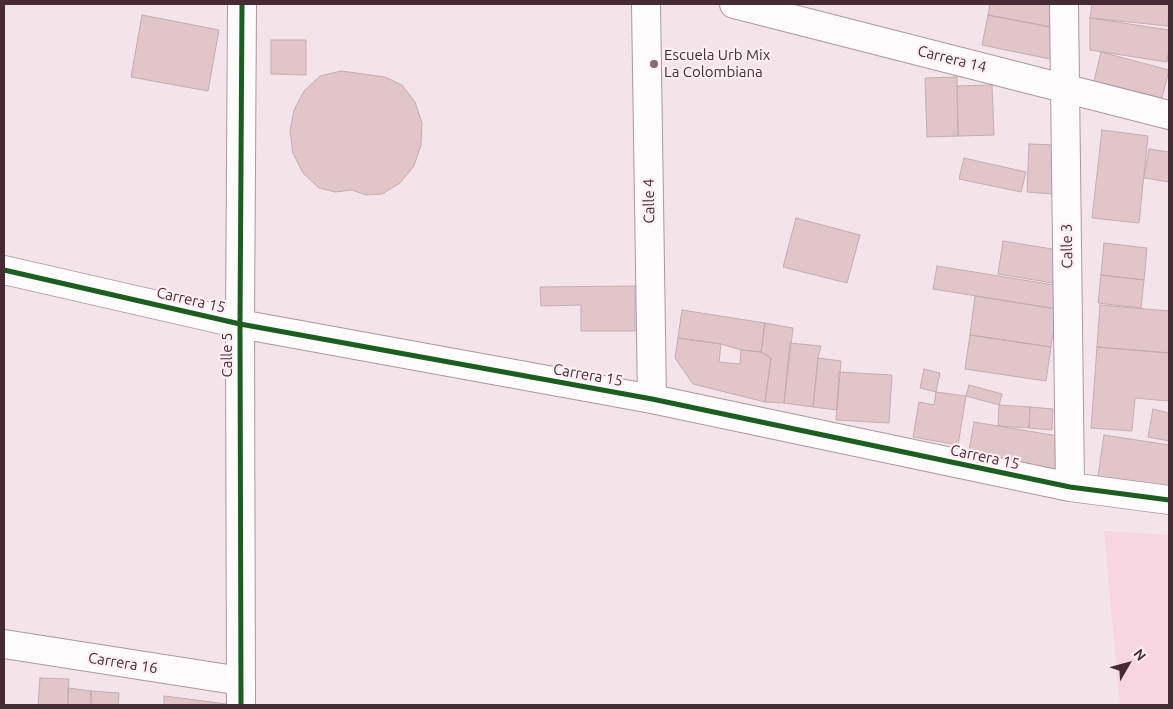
<!DOCTYPE html>
<style>
body{margin:0}
#map{position:relative;width:1173px;height:709px;overflow:hidden;background:#f4e4e9;font-family:Ubuntu,sans-serif}
canvas{display:block}
.frame{position:absolute;inset:0;border:5px solid #462b35;pointer-events:none}
.north{position:absolute;left:1103px;top:639px;width:50px;height:50px;-webkit-text-stroke:4px #feeff4;paint-order:stroke;rotate:52deg;font-size:14px;font-weight:700;line-height:20px;text-align:center;color:#462b35}
.north::after{content:'';display:block;margin:auto;width:18px;height:22px;background:#462b35;clip-path:polygon(50% 0,100% 100%,50% 72%,0 100%)}
</style>
<div id="map">
<canvas width="1173" height="709"></canvas>
<div class="frame"></div>
<div class="north">N</div>
</div>
<script>
const c = document.querySelector('canvas').getContext('2d');
c.lineJoin = 'round';
function fillPath(path, color) { c.fillStyle = color; c.fill(path, 'evenodd'); }
const toPath = rows => new Path2D(rows.map(r => 'M' + r).join(''));
function strokePath(path, color, width, dash) { c.strokeStyle = color; c.lineWidth = width; c.lineCap = dash ? 'butt' : 'round'; c.setLineDash(dash || []); c.stroke(path); }
function write(font, color, halo, rows, align = 'center') {
  c.font = font + ' Ubuntu,sans-serif'; c.lineWidth = 4.5; c.setLineDash([]); c.textBaseline = 'middle'; c.strokeStyle = halo; c.fillStyle = color; for (const [text, x, y, turn = 0] of rows) {
    c.save(); c.translate(x, y); c.rotate((+turn || 0) * Math.PI / 180); c.textAlign = isNaN(turn) ? turn : align; if (halo) c.strokeText(text, 0, 0); c.fillText(text, 0, 0); c.restore();
  }
}
fillPath(toPath([
 [1104,531,1169,535,1169,705,1120,705]
]), '#f7d6e1');
const building = toPath([
 [990,4,1061,4,1056,28,988,15,990,4],
 [1092,4,1169,4,1168,26,1090,18,1092,4],
 [142,15,219,30,208,91,131,77,142,15],
 [988,15,1056,28,1050,59,982,45,988,15],
 [1090,18,1169,30,1169,48,1167,62,1090,50,1090,18],
 [271,40,306,40,306,75,271,74,271,40],
 [1101,52,1169,70,1162,98,1094,81,1101,52],
 [341,71,385,77,402,85,415,102,422,123,421,145,414,166,400,183,382,194,366,195,352,190,335,192,319,188,303,173,293,153,290,131,294,110,304,91,320,76,341,71],
 [957,77,958,136,927,137,925,78,957,77],
 [992,85,994,135,958,136,957,86,992,85],
 [1102,130,1148,136,1139,223,1092,218,1102,130],
 [1029,144,1055,145,1053,194,1027,192,1029,144],
 [1149,149,1169,152,1169,182,1144,178,1149,149],
 [964,158,1026,172,1021,192,959,179,964,158],
 [796,218,860,235,847,283,783,267,796,218],
 [1003,241,1058,250,1053,283,998,274,1003,241],
 [1104,243,1147,248,1144,280,1101,275,1104,243],
 [937,266,1060,286,1057,309,933,289,937,266],
 [1101,275,1144,280,1141,308,1098,303,1101,275],
 [635,286,635,331,581,331,581,305,541,306,540,287,635,286],
 [975,296,1057,309,1051,347,970,335,975,296],
 [1100,305,1169,311,1169,353,1097,347,1100,305],
 [682,310,765,323,761,352,741,350,721,344,678,338,682,310],
 [765,323,793,328,784,403,765,402,771,358,761,352,765,323],
 [970,335,1051,347,1046,381,965,369,970,335],
 [678,338,721,344,719,362,740,364,741,350,761,352,771,358,765,402,693,384,675,358,678,338],
 [790,343,821,346,818,358,813,407,784,403,790,343],
 [1097,347,1169,353,1169,401,1135,398,1132,431,1091,428,1097,347],
 [818,358,841,361,837,410,813,407,818,358],
 [924,369,940,373,936,392,920,388,924,369],
 [839,372,892,375,889,423,836,420,839,372],
 [969,385,1002,394,999,405,966,396,969,385],
 [936,392,966,396,958,445,913,437,919,402,934,405,936,392],
 [999,405,1030,407,1029,428,998,426,999,405],
 [1030,407,1053,409,1052,430,1029,428,1030,407],
 [1153,409,1169,413,1169,441,1148,437,1153,409],
 [974,422,1064,437,1059,472,968,457,974,422],
 [1104,435,1169,445,1169,488,1097,483,1104,435],
 [40,678,69,679,68,705,38,705,40,678],
 [68,688,91,691,91,705,68,705,68,688],
 [91,691,119,693,118,705,91,705,91,691],
 [164,696,227,704,227,705,164,705,164,696]
]);
fillPath(building, '#e1c5c9');
strokePath(building, '#c1adb0', 1);
const minor = toPath([
 [646,4,652,399],
 [734,4,1169,115],
 [1064,4,1070,487],
 [4,270,240,324,652,399,1070,487,1169,500],
 [4,644,241,681],
 [241,705,240,324,242,4]
]);
strokePath(minor, '#ab989f', 30);
strokePath(minor, '#fdfbfc', 28);
strokePath(toPath([
 [4,270,240,324,652,399,1070,487,1169,500],
 [241,705,240,324,242,4]
]), '#1b5e20', 5);
for (const [x, y, r, color] of [
 [654,64,5,"#836c74"]
]) { const dot = new Path2D(); dot.arc(x, y, r, 0, 2 * Math.PI); c.fillStyle = color; c.fill(dot); strokePath(dot, '#feeff4', 2); }
write('15px', '#462b35', '#feeff4', [
 ["Escuela Urb Mix",664,55],
 ["La Colombiana",664,72]
], 'left');
write('15px', '#462b35', '#feeff4', [
 ["Carrera 14",952,59,14],
 ["Calle 4",649,201,-91],
 ["Calle 3",1067,246,-91],
 ["Carrera 15",191,300,13],
 ["Calle 5",227,355,-90],
 ["Carrera 15",588,375,10],
 ["Carrera 15",985,457,12],
 ["Carrera 16",123,663,9]
]);
</script>
